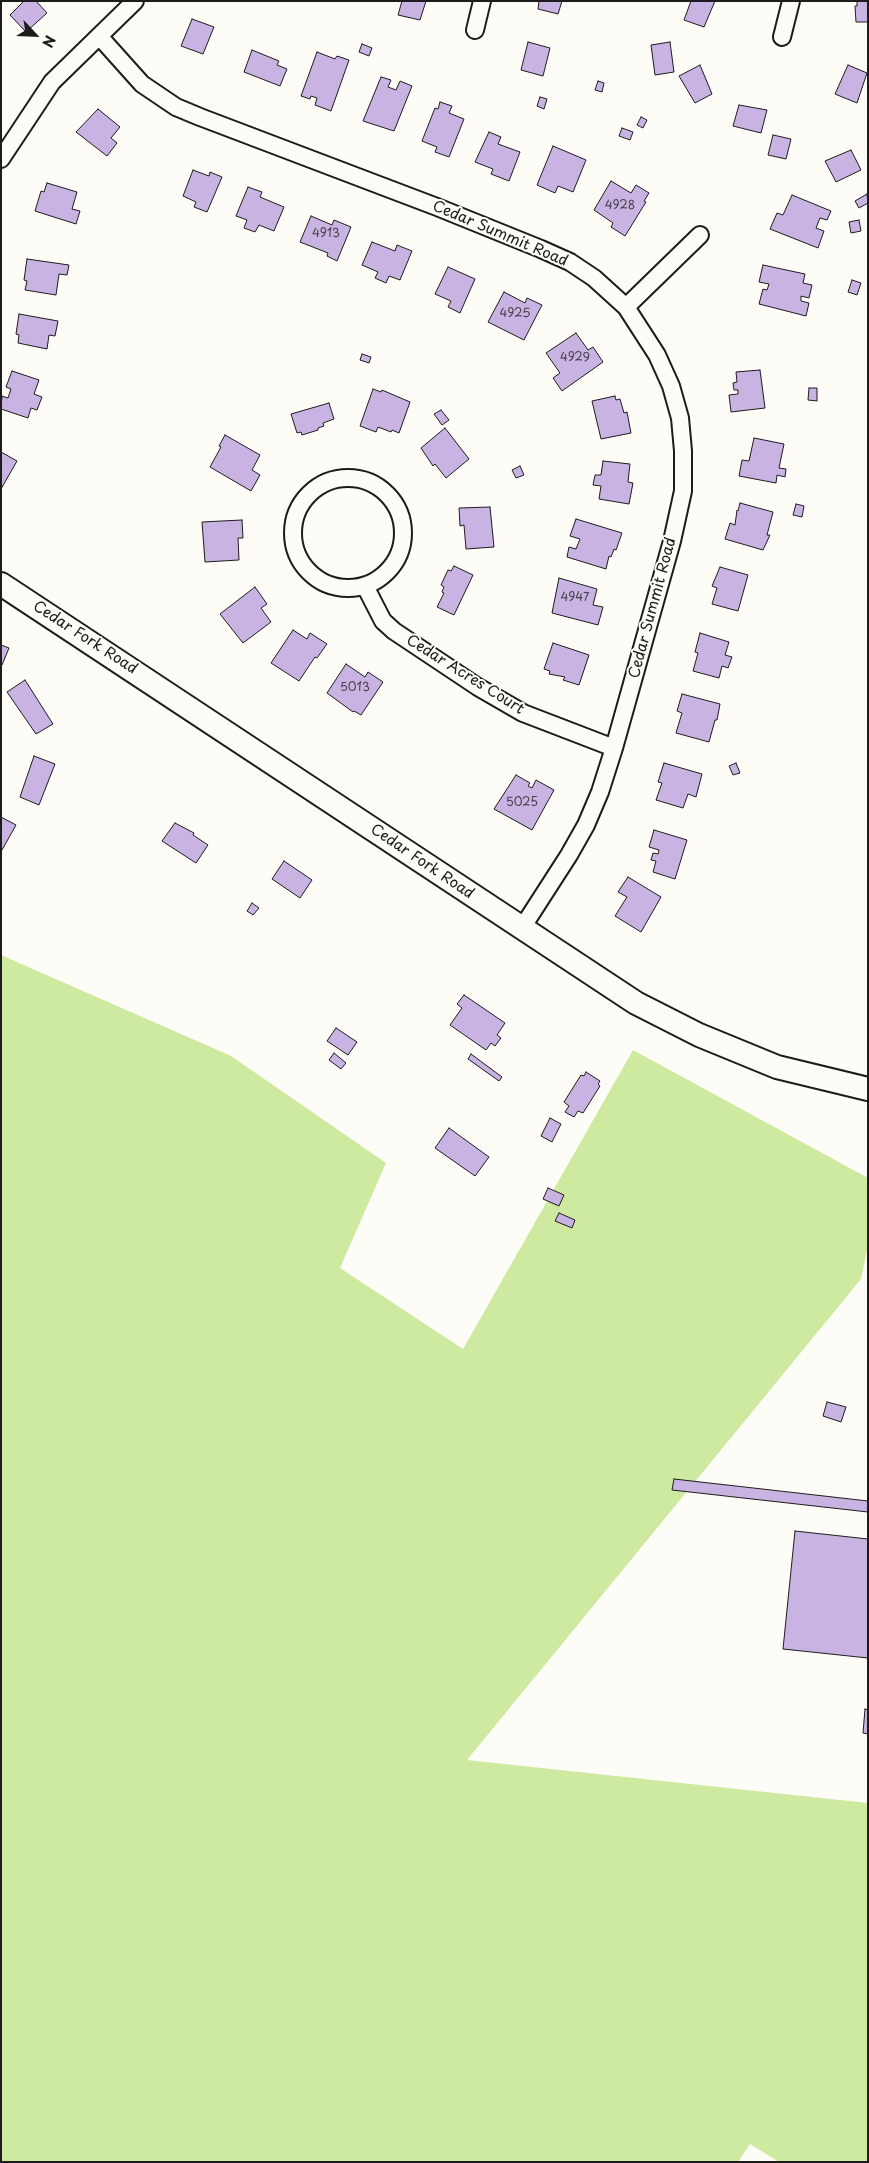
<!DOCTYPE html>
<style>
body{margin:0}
#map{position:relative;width:869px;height:2163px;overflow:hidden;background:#fdfcf7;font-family:"Playpen Sans",sans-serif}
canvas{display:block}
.frame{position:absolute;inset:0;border:2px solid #1c1c1c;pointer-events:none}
.north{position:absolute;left:10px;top:10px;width:50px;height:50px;-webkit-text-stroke:4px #fdfcf7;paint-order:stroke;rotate:115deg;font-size:14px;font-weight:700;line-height:20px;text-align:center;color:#1c1c1c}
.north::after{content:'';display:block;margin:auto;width:18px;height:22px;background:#1c1c1c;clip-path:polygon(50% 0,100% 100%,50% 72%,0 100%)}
</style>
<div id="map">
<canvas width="869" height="2163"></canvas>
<div class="frame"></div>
<div class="north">N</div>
</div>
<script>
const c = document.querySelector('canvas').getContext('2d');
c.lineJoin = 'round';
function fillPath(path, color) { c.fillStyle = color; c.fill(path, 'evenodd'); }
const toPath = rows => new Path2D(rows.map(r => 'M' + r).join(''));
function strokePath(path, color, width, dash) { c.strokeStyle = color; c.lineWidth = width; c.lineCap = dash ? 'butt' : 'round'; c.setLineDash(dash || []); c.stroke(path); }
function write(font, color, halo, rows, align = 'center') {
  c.font = font + ' "Playpen Sans",sans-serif'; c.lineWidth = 4; c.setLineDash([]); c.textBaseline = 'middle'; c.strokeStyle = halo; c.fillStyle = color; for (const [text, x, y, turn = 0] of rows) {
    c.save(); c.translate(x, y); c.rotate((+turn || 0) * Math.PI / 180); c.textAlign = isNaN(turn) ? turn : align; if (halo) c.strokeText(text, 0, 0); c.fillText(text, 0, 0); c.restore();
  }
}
fillPath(toPath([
 [1,955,231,1056,386,1163,340,1268,463,1349,633,1050,868,1178,868,1245,861,1279,467,1760,868,1803,868,2162,779,2162,750,2144,738,2162,1,2162]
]), '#ceeaa1');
const building = toPath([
 [24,1,36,1,47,13,26,32,10,15,24,1],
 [402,1,426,1,420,20,398,15,402,1],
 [539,1,562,1,558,14,538,9,539,1],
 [691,1,715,1,704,27,684,20,691,1],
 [857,1,868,1,868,22,856,22,855,6,857,6,857,1],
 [192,19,214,27,203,54,181,46,192,19],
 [528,42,550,48,543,76,521,70,528,42],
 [670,42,674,72,655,75,651,45,670,42],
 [362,44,372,48,369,56,359,52,362,44],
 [252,50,279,61,277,65,287,69,280,86,244,72,252,50],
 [317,52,335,59,337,56,349,60,331,111,315,105,317,98,311,96,310,99,301,96,317,52],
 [700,65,712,94,695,103,679,76,700,65],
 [848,65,867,73,857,103,835,94,848,65],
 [381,77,391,80,388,87,396,90,400,81,412,86,394,131,363,121,381,77],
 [598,81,604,83,602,92,595,90,598,81],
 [540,97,547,99,544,109,537,106,540,97],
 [440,102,452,106,449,113,464,119,449,157,435,152,437,147,422,141,435,108,438,109,440,102],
 [739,105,767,110,761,133,733,126,739,105],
 [98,109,120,127,111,138,117,143,107,156,76,132,98,109],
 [641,117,647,120,643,128,637,125,641,117],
 [622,128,633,132,630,140,619,136,622,128],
 [489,132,501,137,498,144,520,152,509,181,491,174,493,169,475,162,489,132],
 [773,135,791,139,786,159,768,155,773,135],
 [553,146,586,160,573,192,558,186,555,193,537,185,553,146],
 [851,150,861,170,836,182,825,161,851,150],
 [193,170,209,176,210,172,222,177,207,212,194,207,196,202,183,196,193,170],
 [611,181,631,193,636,185,649,193,644,201,646,202,625,236,611,227,613,223,594,210,611,181],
 [47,183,77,192,72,209,80,211,76,224,35,211,41,191,44,192,47,183],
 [248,187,262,192,260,197,284,207,274,231,259,225,255,232,244,228,247,220,236,216,248,187],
 [867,194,868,203,859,208,855,201,867,194],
 [792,195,831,211,827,220,820,218,816,228,824,231,818,248,770,229,777,213,783,215,792,195],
 [311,216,332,225,334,220,351,227,337,261,327,256,328,253,300,242,311,216],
 [859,220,861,231,851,233,849,222,859,220],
 [372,242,395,251,397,245,412,251,400,280,389,276,386,283,375,278,378,272,362,265,372,242],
 [27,259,69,265,67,275,59,274,56,295,25,290,27,281,24,280,27,259],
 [763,265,805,274,803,283,812,285,809,298,801,296,801,301,809,303,806,316,759,304,763,289,767,290,769,284,759,282,763,265],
 [448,267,475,279,460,313,448,307,451,301,435,294,448,267],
 [852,280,861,283,857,295,848,292,852,280],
 [504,292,525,303,527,298,542,305,524,340,488,322,504,292],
 [19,314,58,321,55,336,49,335,47,349,18,343,19,335,16,334,19,314],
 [576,333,588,350,593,347,603,362,562,391,553,378,560,373,546,353,576,333],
 [362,354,371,357,369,363,360,360,362,354],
 [760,370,765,408,731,412,729,395,738,394,738,390,734,390,733,383,737,382,736,372,760,370],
 [12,371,39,380,34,394,42,397,37,410,31,408,28,418,1,409,2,396,8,398,11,389,6,387,12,371],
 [809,388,817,388,817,401,808,400,809,388],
 [373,389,381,392,382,390,410,402,399,433,392,430,391,432,378,427,376,432,360,426,373,389],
 [615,396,616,400,620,399,624,413,627,412,631,433,601,439,592,401,615,396],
 [329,403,334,419,323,423,324,426,318,428,318,430,302,435,301,432,297,433,291,414,329,403],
 [441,410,449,420,442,425,434,414,441,410],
 [445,428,469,459,446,478,435,464,433,466,421,448,445,428],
 [225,435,260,455,252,470,260,475,251,491,210,467,221,447,219,446,225,435],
 [754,438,784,444,779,468,786,469,785,477,777,475,776,483,739,476,742,460,749,461,754,438],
 [1,452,17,461,1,489,1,452],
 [603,461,630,464,628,482,633,483,629,504,599,499,601,486,593,485,595,475,601,475,603,461],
 [520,466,524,475,516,478,512,470,520,466],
 [740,503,773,512,767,535,770,535,763,550,725,539,730,523,735,525,737,510,738,511,740,503],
 [796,504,804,506,802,517,793,515,796,504],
 [490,507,494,547,466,549,464,525,460,526,459,508,490,507],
 [576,519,622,533,616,550,614,549,611,557,609,556,606,569,567,557,569,547,576,549,580,539,570,536,576,519],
 [242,520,243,538,238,538,239,560,205,562,202,522,242,520],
 [454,566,473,575,454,615,437,607,444,593,442,592,444,587,441,585,448,570,451,571,454,566],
 [720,567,748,575,738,611,712,604,717,588,712,586,720,567],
 [559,578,597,589,593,605,603,607,598,625,552,613,559,578],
 [255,587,267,604,261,608,271,622,243,643,220,614,255,587],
 [293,630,307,639,310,633,327,644,317,658,315,657,299,681,271,663,293,630],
 [700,633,729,642,725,655,732,657,728,668,722,666,719,678,693,671,698,653,695,652,700,633],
 [553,643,589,655,579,685,563,680,565,677,549,674,550,671,544,669,553,643],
 [1,645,9,648,2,665,1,665,1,645],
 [346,664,365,677,368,672,383,682,361,715,354,711,353,712,327,693,346,664],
 [25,680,53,724,36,734,7,692,25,680],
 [682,694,720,704,717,720,715,720,709,742,676,733,682,713,677,711,682,694],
 [34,756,55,764,39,805,20,797,34,756],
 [664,763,702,774,696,797,688,794,683,808,656,800,662,783,658,782,664,763],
 [736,763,740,773,733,775,729,766,736,763],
 [516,775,530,783,528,786,532,788,536,780,554,790,532,830,494,809,516,775],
 [1,817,16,825,2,850,1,850,1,817],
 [175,823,194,833,193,835,208,845,196,863,162,841,175,823],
 [654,830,687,840,675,879,653,872,656,861,651,860,653,853,658,854,659,850,649,847,654,830],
 [284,861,312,880,300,898,272,879,284,861],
 [628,877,661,897,641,932,615,916,627,897,618,892,628,877],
 [252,903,259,908,253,915,247,911,252,903],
 [464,995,505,1023,497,1035,501,1038,495,1046,491,1043,486,1050,450,1025,462,1008,457,1004,464,995],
 [336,1028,357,1042,348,1055,327,1041,336,1028],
 [334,1053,346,1063,341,1069,329,1060,334,1053],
 [471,1054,502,1077,499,1081,468,1059,471,1054],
 [586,1072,600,1081,598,1084,600,1086,583,1113,578,1111,574,1117,565,1112,569,1106,564,1102,581,1075,584,1076,586,1072],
 [550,1118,561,1124,552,1142,541,1136,550,1118],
 [449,1128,489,1157,475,1176,435,1148,449,1128],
 [548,1188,564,1195,559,1206,543,1199,548,1188],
 [559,1213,575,1220,572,1228,555,1221,559,1213],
 [827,1402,846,1407,841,1422,823,1416,827,1402],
 [674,1479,868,1501,868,1512,672,1490,674,1479],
 [795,1531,868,1539,868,1658,783,1649,795,1531],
 [865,1709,868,1710,868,1734,863,1733,865,1709]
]);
fillPath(building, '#c9b3e2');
strokePath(building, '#1c1c1c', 1);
const street = toPath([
 [475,30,482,1],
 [99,36,142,84,176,107,200,117,437,207,541,249,570,262,594,278,626,307,657,355,671,386,680,418,683,451,683,491,672,541,614,748,600,792,586,825,569,855,522,928],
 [782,37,791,1],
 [1,159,52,82,135,1],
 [626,307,700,235],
 '293 533a55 55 0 1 1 110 0a55 55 0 1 1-110 0Z',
 [365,586,383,621,394,631,478,687,523,713,614,748]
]);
const secondary = toPath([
 [1,584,636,1003,699,1035,777,1067,868,1089]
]);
strokePath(street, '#1c1c1c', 20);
strokePath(secondary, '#1c1c1c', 26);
strokePath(street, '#fdfcf7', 16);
strokePath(secondary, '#fdfcf7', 22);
write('12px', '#47424e', null, [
 ["4928",620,206],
 ["4913",326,234],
 ["4925",515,314],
 ["4929",575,358],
 ["4947",575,598],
 ["5013",355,688],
 ["5025",522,803]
]);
write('15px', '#1c1c1c', '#fdfcf7', [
 ["Cedar Summit Road",500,234,23],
 ["Cedar Summit Road",653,608,-75],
 ["Cedar Fork Road",85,638,33],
 ["Cedar Acres Court",465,675,32],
 ["Cedar Fork Road",422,862,34]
]);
</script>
